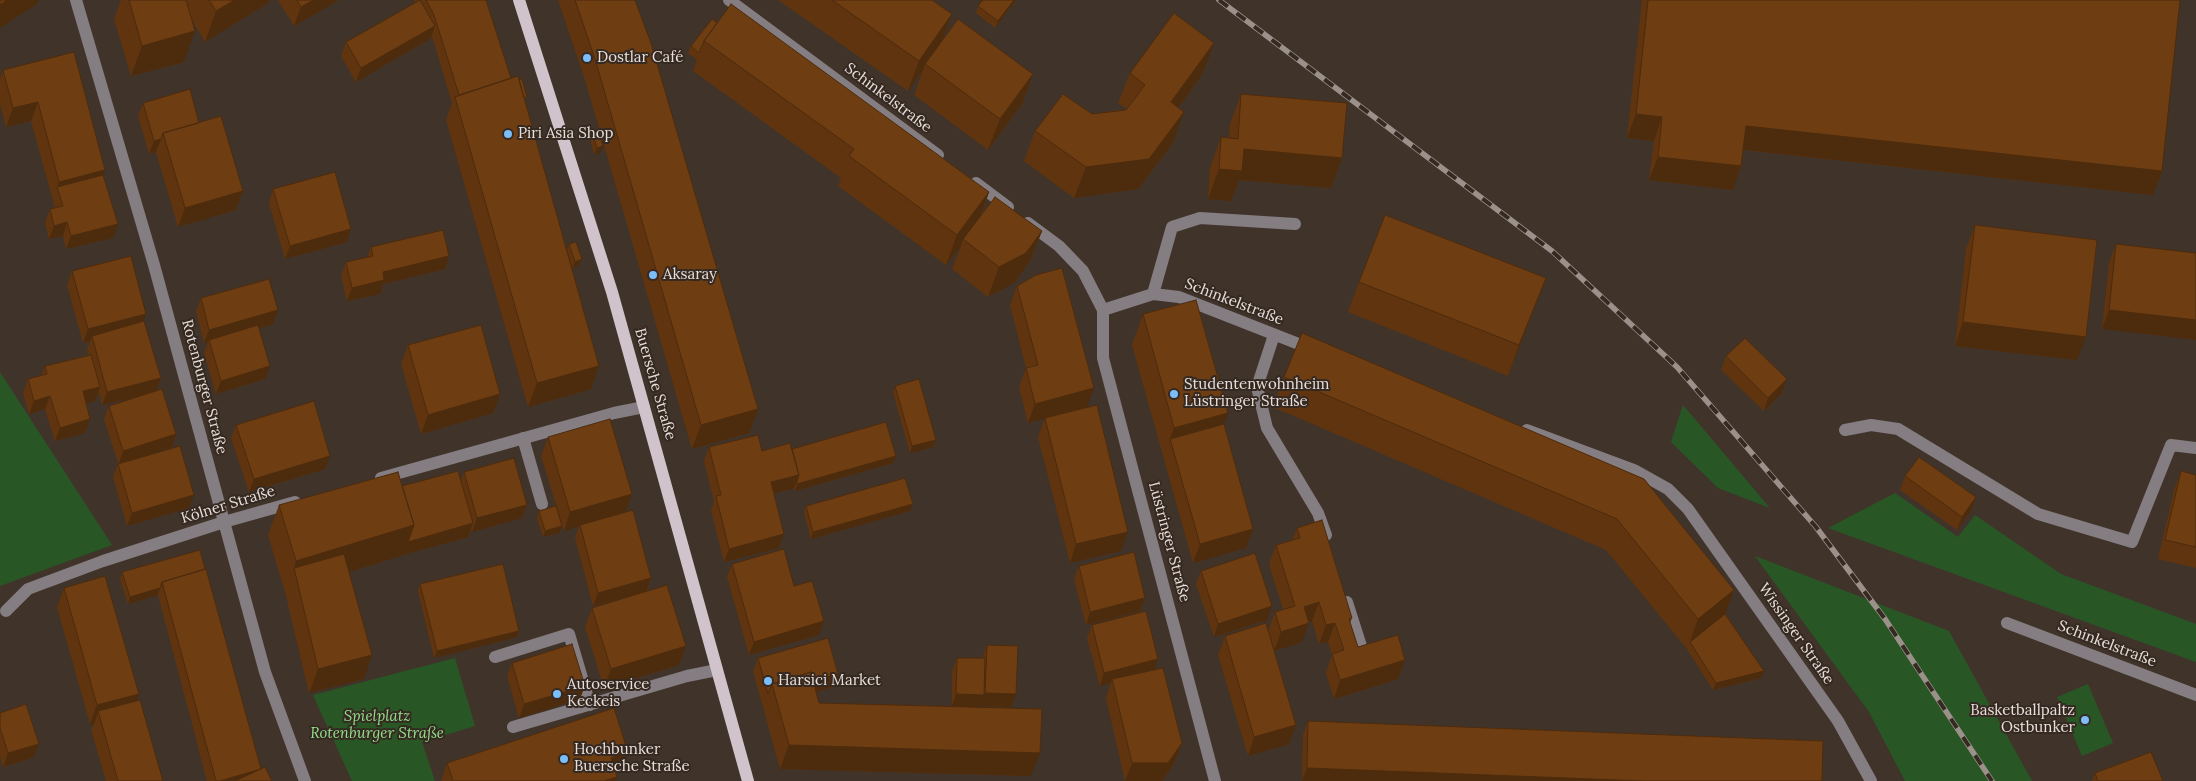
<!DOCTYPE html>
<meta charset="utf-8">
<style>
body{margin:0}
canvas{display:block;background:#40332a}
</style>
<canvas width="2196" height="781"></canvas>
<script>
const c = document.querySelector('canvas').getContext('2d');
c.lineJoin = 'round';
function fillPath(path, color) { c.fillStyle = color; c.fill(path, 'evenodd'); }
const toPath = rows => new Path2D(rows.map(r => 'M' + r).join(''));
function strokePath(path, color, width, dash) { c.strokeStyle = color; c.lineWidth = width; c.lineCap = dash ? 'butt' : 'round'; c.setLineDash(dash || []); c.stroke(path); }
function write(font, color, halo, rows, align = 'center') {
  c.font = font + ' Lora,serif'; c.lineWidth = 4; c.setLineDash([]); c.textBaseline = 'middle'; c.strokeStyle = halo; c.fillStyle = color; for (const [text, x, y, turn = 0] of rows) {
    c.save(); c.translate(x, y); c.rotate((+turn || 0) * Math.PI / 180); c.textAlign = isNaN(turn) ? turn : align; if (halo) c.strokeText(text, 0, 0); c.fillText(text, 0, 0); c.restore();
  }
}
fillPath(toPath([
 [0,372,112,545,0,586],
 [1683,405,1770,508,1718,488,1671,442],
 [1895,493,1958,537,1975,515,2061,574,2196,624,2196,662,1828,528],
 [1755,556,1949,631,2032,781,1905,781,1869,712],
 [455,658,475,726,422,742,435,781,352,781,313,695],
 [2088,684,2113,743,2082,756,2057,697]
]), '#285725');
strokePath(toPath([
 [76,0,154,265,265,672,305,781],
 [729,0,938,155],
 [976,183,1008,207],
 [1028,223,1059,246,1083,271,1103,310,1153,294,1179,297,1314,350],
 [1153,294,1172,227,1200,218,1295,224],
 [1103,310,1103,358,1215,781],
 [1274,335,1257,387,1267,428,1318,513,1326,535],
 [1527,430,1634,470,1668,489,1688,509,1838,721,1871,781],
 [1845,430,1871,425,1898,429,2038,514,2132,542,2171,445,2196,448],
 [523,438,542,504],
 [381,478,614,413,644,407],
 [1347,602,1361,646],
 [6,611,28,589,103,561,224,522,295,502],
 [2007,623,2196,695],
 [495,657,569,634,590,705],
 [513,727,687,676,717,670]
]), '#847d81', 12);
strokePath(toPath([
 [519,0,612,292,748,781]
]), '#d1c3cc', 12);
const rail = toPath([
 [1219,0,1552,251,1677,367,1816,527,1885,619,1992,781]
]);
strokePath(rail, '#9b918a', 5.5);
strokePath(rail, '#352921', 4, [11]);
fillPath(toPath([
 [121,0,270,0,268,3,205,42,192,20,184,62,131,76,114,19],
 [278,0,339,0,294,26],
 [414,0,486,0,511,78,525,102,591,389,528,407,446,120,452,103,432,36,430,39,356,82,341,56,346,42,415,3],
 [558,0,635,0,758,409,749,433,692,449,586,83],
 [778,0,932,0,942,41,1033,74,1022,104,988,150,914,95,923,70,908,91],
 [983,0,1016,0,995,28,976,13,978,6],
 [1642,0,2180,0,2162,171,2153,195,1743,150,1741,166,1733,190,1649,180,1654,141,1627,138],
 [717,23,989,192,981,216,1042,231,1030,261,1014,283,988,297,952,269,961,246,946,265,838,186,841,178,693,71,697,60,688,53,691,46],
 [74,52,103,175,113,238,66,249,63,236,49,239,45,222,50,209,55,208,31,121,6,127,0,104,0,79,3,70],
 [1130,73,1203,73,1178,108,1173,143,1138,189,1074,198,1024,161,1035,131,1092,114,1127,109,1118,103],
 [1241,94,1342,158,1331,188,1239,180,1231,201,1208,199,1210,168,1221,137,1229,138,1230,124],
 [143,103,199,123,243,191,236,210,178,227,156,152,149,154,138,116],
 [592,131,600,153,594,154,590,138],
 [273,189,347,242,285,259,269,203],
 [1975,225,2077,360,1955,346,1966,249],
 [569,244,582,259,579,266,572,268,567,250],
 [2116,244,2196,253,2102,329,2109,263],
 [371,247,449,256,445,269,383,284,380,294,347,301,341,276,346,262,367,257],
 [72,271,144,321,161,378,156,391,176,434,172,447,134,459,189,508,127,526,113,477,118,463,104,419,109,406,146,394,102,405,99,392,95,401,86,403,90,419,85,433,55,441,45,409,29,414,23,393,28,379,41,376,45,366,89,355,87,350,90,341,83,343,67,285],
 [1546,278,1508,376,1348,312,1359,282],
 [1017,286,1087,407,1121,551,1070,563,1038,437,1045,418,1028,423,1019,387,1026,368,1010,305],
 [201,298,273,324,259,328,270,366,265,379,216,394,204,353,208,342,204,343,196,311],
 [1143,314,1253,529,1246,548,1193,563,1132,345],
 [408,345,500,394,493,413,421,434,401,364],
 [1726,356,1782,393,1764,411,1721,370],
 [1284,377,1644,479,1734,590,1725,614,1764,671,1761,678,1713,690,1687,649,1606,550,1273,407],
 [895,386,936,440,933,447,910,453,893,393],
 [236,425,330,456,325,469,249,492,231,438],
 [548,437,632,494,625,512,651,578,647,591,679,665,604,688,585,627,592,608,631,596,593,606,575,538,579,526,564,531,541,456],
 [709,447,762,451,792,449,896,456,893,463,795,491,794,488,773,494,779,548,724,562,711,510,714,501,704,461],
 [2181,471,2196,475,2196,568,2158,559,2174,490],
 [464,472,527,505,522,518,472,532,471,529,468,537,403,555,349,572,364,679,309,693,285,592,268,535,279,505,402,486,461,481],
 [1905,476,1976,497,1971,511,1957,530,1900,490],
 [806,506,910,511,811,539,804,513],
 [539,511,562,526,559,533,543,537,537,518],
 [1297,528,1352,618,1350,623,1358,647,1398,679,1334,699,1326,673,1332,655,1328,642,1319,644,1312,621,1309,623,1302,642,1274,651,1268,631,1275,612,1283,609,1269,564,1276,545,1292,540],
 [200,550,261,769,272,781,207,781,158,595,128,604,120,579,122,572],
 [732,564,794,586,819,635,749,655,727,577],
 [1079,566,1140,611,1086,625,1074,579],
 [1201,571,1267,620,1214,637,1196,584],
 [420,584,519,631,517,637,434,658,418,591],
 [64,588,136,701,163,781,106,781,91,730,94,724,90,724,57,607],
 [1092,625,1154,670,1182,743,1175,762,1162,781,1125,781,1106,698,1111,683,1100,686,1087,638],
 [1225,636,1289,744,1248,756,1218,655],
 [987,645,1011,707,980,706,980,705,980,707,1031,776,780,769,753,671,758,658,838,674,833,687,816,692,819,703,952,706,952,671,957,658,982,658],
 [512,663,580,699,519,718,507,676],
 [0,713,39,744,34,757,3,767,0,756],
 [1308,721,1822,781,1302,781,1303,735],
 [628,752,621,771,616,773,616,781,441,781,447,763],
 [2095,773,2163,781,2092,781]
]), '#5f340f');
fillPath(toPath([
 [7,0,38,0,37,4,0,28,0,5],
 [235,0,270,0,268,3,205,42,216,11],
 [314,0,339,0,294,26,301,7],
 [1014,0,1016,0,995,28,998,21],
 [952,14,941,44,925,64,923,70,908,91,919,61],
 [435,26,430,39,356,82,361,68],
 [195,31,184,62,131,76,142,46],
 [1214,43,1203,73,1160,133,1171,102],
 [1033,74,1022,104,988,150,1000,119],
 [38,102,31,121,6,127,13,108],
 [1184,112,1173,143,1138,189,1074,198,1086,167],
 [1636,114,1662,117,1654,141,1627,138],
 [1746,126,2162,171,2153,195,1737,149],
 [161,139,156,152,149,154,154,141],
 [603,146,600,153,594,154,597,148],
 [1244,149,1342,158,1331,188,1239,180,1231,201,1208,199,1219,169],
 [1658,157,1741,166,1733,190,1649,180],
 [105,170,98,189,57,187,59,182],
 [243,191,236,210,178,227,185,208],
 [989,192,978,223,963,239,961,246,946,265,957,235],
 [67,222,63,236,49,239,54,226],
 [118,224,113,238,66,249,71,236],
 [351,229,347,242,285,259,290,246],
 [1042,231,1030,261,1014,283,988,297,999,267],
 [449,256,445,269,383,284,380,294,347,301,352,288,383,272],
 [582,259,579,266,572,268,575,262],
 [1546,278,1534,309,1508,376,1519,345],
 [278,310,273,324,209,342,209,340,208,342,204,343,209,330],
 [2109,310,2196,320,2196,340,2102,329],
 [146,314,141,327,92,336,90,341,83,343,88,329],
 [1963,322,2086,337,2077,360,1955,346],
 [270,366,265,379,216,394,221,381],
 [599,366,591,389,528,407,537,383],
 [161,378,156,392,102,405,107,392],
 [1787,379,1782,393,1764,411,1768,398],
 [100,387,95,401,78,405,83,391],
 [1094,388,1087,407,1028,423,1035,404],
 [500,394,493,413,421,434,428,415],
 [50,396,45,409,29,414,34,401],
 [758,409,749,433,692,449,701,425],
 [1228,413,1217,443,1170,439,1174,428],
 [90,419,85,433,55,441,60,428],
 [176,434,172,447,119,464,123,451],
 [936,440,933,447,910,453,912,446],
 [330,456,325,469,249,492,254,479],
 [896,456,893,463,795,491,797,484],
 [799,475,794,488,766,496,771,482],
 [632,494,625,513,564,531,570,512],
 [194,495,189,508,127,526,132,513],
 [1976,497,1971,511,1957,530,1962,517],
 [913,504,910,511,811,539,813,532],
 [527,505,522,518,472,532,477,518],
 [473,523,468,537,403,555,299,588,294,568,296,561,414,525],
 [562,526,559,533,543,537,545,531],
 [1253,529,1246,548,1193,563,1200,544],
 [1128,532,1121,551,1070,563,1076,544],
 [784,534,779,548,724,562,729,549],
 [651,578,646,592,593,606,598,593],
 [160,588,158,595,128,604,130,597],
 [1734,590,1723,621,1690,642,1698,619],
 [1145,598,1140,611,1086,625,1090,612],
 [1319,602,1312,621,1297,626,1304,607],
 [1272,606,1267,620,1214,637,1218,624],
 [824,621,819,635,749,655,754,642],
 [1309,623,1302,642,1274,651,1281,632],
 [1335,623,1328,642,1319,644,1326,625],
 [519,631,517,637,434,658,437,651],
 [686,646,679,665,604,688,611,669],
 [372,655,364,679,309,693,318,669],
 [1158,659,1154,672,1112,679,1111,683,1100,686,1104,673],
 [1405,660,1398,679,1334,699,1340,680],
 [1764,671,1761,678,1713,690,1716,683],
 [838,674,833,687,777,703,774,692],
 [585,686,580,699,519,718,524,704],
 [985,693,1016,694,1011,707,980,706],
 [139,694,132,713,98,711,94,724,90,724,97,705],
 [956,694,984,695,979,708,951,708],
 [1296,725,1289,744,1248,756,1254,737],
 [1182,743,1175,762,1162,781,1125,781,1132,763],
 [39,744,34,757,3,767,8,753],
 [789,745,1040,753,1031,776,780,769],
 [628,752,621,771,604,777,611,758],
 [1307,768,1644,781,1302,781],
 [261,769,256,781,220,781],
 [617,777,616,781,604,781]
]), '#4d2b0d');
const building = toPath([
 [0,0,7,0,0,5,0,0],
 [129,0,186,0,195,31,142,46,129,0],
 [209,0,235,0,216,11,209,0],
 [297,0,314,0,301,7,297,0],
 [420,0,435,26,361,68,346,42,420,0],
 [426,0,486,0,511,78,459,95,434,15,426,0],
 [575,0,635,0,651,43,758,409,701,425,595,59,575,0],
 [832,0,932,0,952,14,919,61,832,0],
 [983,0,1014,0,998,21,978,6,983,0],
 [1648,0,2180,0,2162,171,1746,126,1741,166,1658,157,1662,117,1636,114,1648,0],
 [731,4,989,192,957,235,849,156,854,149,704,41,731,4],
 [1174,13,1214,43,1171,102,1184,112,1149,159,1086,167,1035,131,1063,94,1092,114,1126,110,1145,85,1130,73,1174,13],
 [712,19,717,23,704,41,699,53,691,46,712,19],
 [958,19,1033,74,1000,119,925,64,958,19],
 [74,52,105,170,59,182,38,102,13,108,3,70,74,52],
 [518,76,599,366,537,383,455,97,518,76],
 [522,79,527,97,524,98,519,80,522,79],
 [190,89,199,123,163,133,161,139,154,141,143,103,190,89],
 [1241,94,1347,103,1342,158,1244,149,1242,171,1219,169,1221,137,1238,139,1241,94],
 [221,116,243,191,185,208,163,133,221,116],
 [598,130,603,146,597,148,592,131,598,130],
 [335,172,351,229,290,246,273,189,335,172],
 [103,175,118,224,71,236,67,222,54,226,50,209,63,206,57,187,103,175],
 [995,197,1042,231,1026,253,999,267,963,239,995,197],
 [1385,215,1546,278,1519,345,1359,282,1385,215],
 [1975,225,2097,240,2086,337,1963,322,1975,225],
 [443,230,449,256,383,272,384,280,352,288,346,262,373,256,371,247,443,230],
 [576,242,582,259,575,262,569,244,576,242],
 [2116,244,2196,253,2196,320,2109,310,2116,244],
 [131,256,146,314,88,329,72,271,131,256],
 [1062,268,1094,388,1035,404,1026,368,1038,365,1017,286,1036,275,1062,268],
 [269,279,278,310,209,330,201,298,269,279],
 [1196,300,1228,413,1174,428,1143,314,1196,300],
 [144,321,161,378,107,392,92,336,144,321],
 [258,325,270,366,221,381,209,340,258,325],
 [481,325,500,394,428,415,408,345,481,325],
 [1302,333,1644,479,1734,590,1698,619,1617,519,1284,377,1302,333],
 [1745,338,1787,379,1768,398,1726,356,1745,338],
 [91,355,100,387,83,391,90,419,60,428,50,396,34,401,28,379,47,374,45,366,91,355],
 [919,379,936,440,912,446,895,386,919,379],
 [162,389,176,434,123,451,109,406,162,389],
 [314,401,330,456,254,479,236,425,314,401],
 [1097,405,1128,532,1076,544,1045,418,1097,405],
 [610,419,632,494,570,512,548,437,610,419],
 [886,422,896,456,797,484,797,481,799,475,792,449,886,422],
 [1224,424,1253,529,1200,544,1170,439,1224,424],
 [758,435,762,451,790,443,799,475,771,482,784,534,729,549,716,496,721,495,709,447,758,435],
 [180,446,194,495,132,513,118,464,180,446],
 [1919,457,1976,497,1962,517,1905,476,1919,457],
 [514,458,527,505,477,518,464,472,514,458],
 [458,471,473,523,408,542,414,525,402,486,458,471],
 [2181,471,2196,475,2196,547,2165,540,2181,471],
 [398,472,414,525,296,561,279,505,398,472],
 [905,478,913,504,813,532,806,506,905,478],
 [556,506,562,526,545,531,539,511,556,506],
 [633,510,651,578,598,593,580,525,633,510],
 [1322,520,1352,618,1349,619,1358,647,1398,635,1405,660,1340,680,1332,654,1344,650,1335,623,1326,625,1319,602,1304,607,1309,623,1281,632,1275,612,1295,606,1276,545,1300,538,1297,528,1322,520],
 [784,549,794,586,812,581,824,621,754,642,732,564,784,549],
 [200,550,205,569,162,582,160,588,130,597,122,572,200,550],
 [1134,552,1145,598,1090,612,1079,566,1134,552],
 [1255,553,1272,606,1218,624,1201,571,1255,553],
 [344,554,372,655,318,669,294,568,344,554],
 [503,564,519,631,437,651,420,584,503,564],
 [206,569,261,769,220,781,216,781,162,582,206,569],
 [105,576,139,694,97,705,64,588,105,576],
 [667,585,686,646,611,669,592,608,667,585],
 [1146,611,1158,659,1104,673,1092,625,1146,611],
 [1725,614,1764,671,1716,683,1690,642,1725,614],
 [1266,623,1296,725,1254,737,1225,636,1266,623],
 [828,638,838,674,814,681,811,672,772,684,768,694,758,658,828,638],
 [572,644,585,686,524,704,512,663,572,644],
 [987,645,1018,646,1016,694,985,693,987,645],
 [957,658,985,658,984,695,956,694,957,658],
 [1163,668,1182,743,1168,763,1132,763,1112,679,1163,668],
 [811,672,819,703,1042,709,1040,753,789,745,772,684,811,672],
 [140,700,163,781,118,781,98,711,140,700],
 [26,704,39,744,8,753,0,728,0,713,26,704],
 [614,708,628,752,611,758,617,777,604,781,453,781,447,763,614,708],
 [1308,721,1823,741,1822,781,1644,781,1307,768,1308,721],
 [2151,752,2163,781,2098,781,2095,773,2151,752],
 [265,767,272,781,235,781,265,767]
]);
fillPath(building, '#6e3d12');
strokePath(building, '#4d2b0d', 1);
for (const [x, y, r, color] of [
 [587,58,5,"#7cbef9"],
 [508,134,5,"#7cbef9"],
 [653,275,5,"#7cbef9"],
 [1174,394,5,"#7cbef9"],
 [768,681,5,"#7cbef9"],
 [557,694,5,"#7cbef9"],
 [2085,720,5,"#7cbef9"],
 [564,759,5,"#7cbef9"]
]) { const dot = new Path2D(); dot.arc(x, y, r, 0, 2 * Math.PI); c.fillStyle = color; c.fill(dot); strokePath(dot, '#352921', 2); }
write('15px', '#e7dfd9', '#352921', [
 ["Dostlar Café",597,58],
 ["Piri Asia Shop",518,134],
 ["Aksaray",663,275],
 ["Studentenwohnheim",1184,385],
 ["Lüstringer Straße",1184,402],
 ["Harsici Market",778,681],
 ["Autoservice",567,685],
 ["Keckeis",567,702],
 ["Basketballpaltz",2075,711,"right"],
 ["Ostbunker",2075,728,"right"],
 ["Hochbunker",574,750],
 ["Buersche Straße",574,767]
], 'left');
write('15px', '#e7dfd9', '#352921', [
 ["Schinkelstraße",888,98,37],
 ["Schinkelstraße",1234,302,21],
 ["Buersche Straße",655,384,74],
 ["Rotenburger Straße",204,387,75],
 ["Kölner Straße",228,505,-17],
 ["Lüstringer Straße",1169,542,75],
 ["Wissinger Straße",1796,634,55],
 ["Schinkelstraße",2107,644,21]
]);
write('italic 15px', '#91e08b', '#352921', [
 ["Spielplatz",377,717],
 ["Rotenburger Straße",377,734]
]);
</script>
